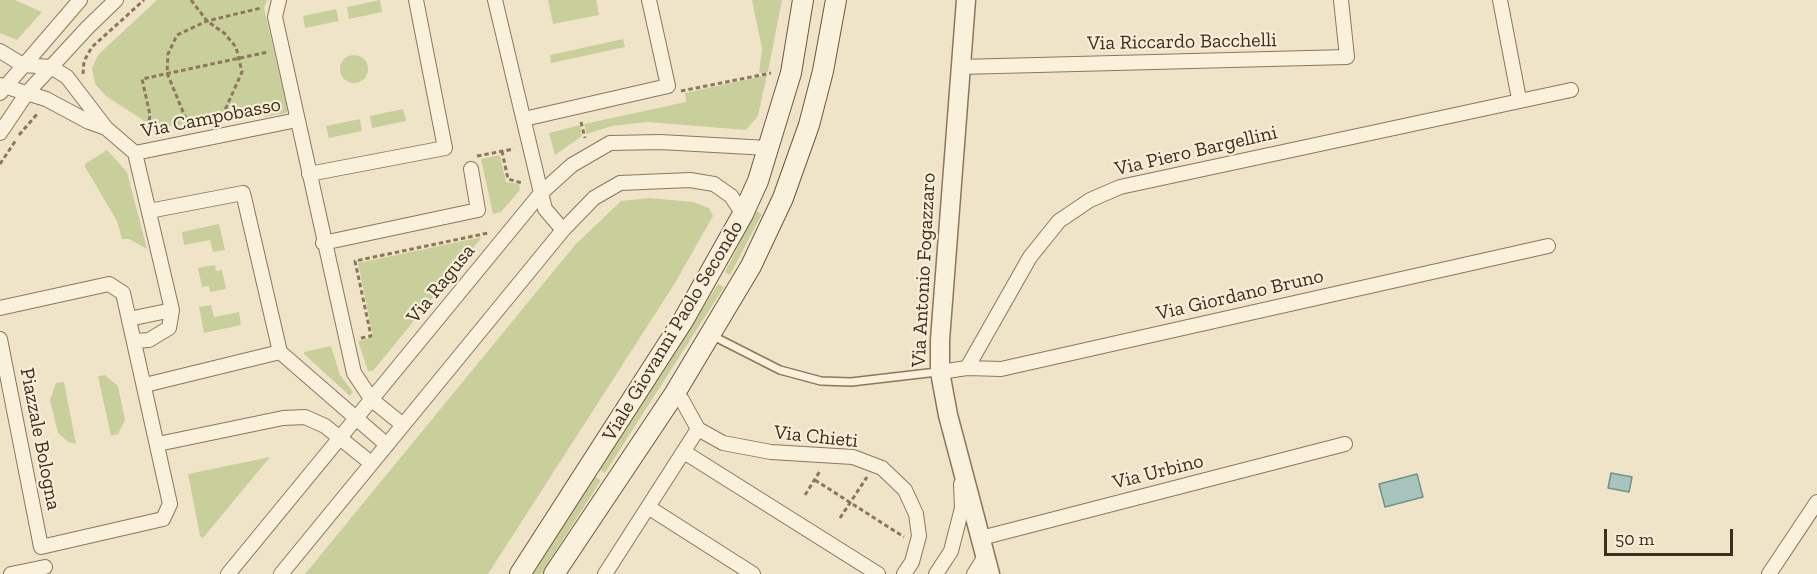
<!DOCTYPE html>
<style>
body{margin:0}
#map{position:relative;width:1817px;height:574px;overflow:hidden;background:#f0e4c8;font-family:"Zilla Slab",serif}
canvas{display:block}
.scale{position:absolute;left:1604px;top:529px;width:129px;height:27px;box-sizing:border-box;border:3px solid #3d2e20;border-top:0;padding-left:8px;font-size:18px;line-height:21px;white-space:nowrap;color:#3d2e20;-webkit-text-stroke:4px #f7eed8;paint-order:stroke}
</style>
<div id="map">
<canvas width="1817" height="574"></canvas>
<div class="scale">50 m</div>
</div>
<script>
const c = document.querySelector('canvas').getContext('2d');
c.lineJoin = 'round';
function fillPath(path, color) { c.fillStyle = color; c.fill(path, 'evenodd'); }
const toPath = rows => new Path2D(rows.map(r => 'M' + r).join(''));
function strokePath(path, color, width, dash) { c.strokeStyle = color; c.lineWidth = width; c.lineCap = dash ? 'butt' : 'round'; c.setLineDash(dash || []); c.stroke(path); }
function write(font, color, halo, rows, align = 'center') {
  c.font = font + ' "Zilla Slab",serif'; c.lineWidth = 4.5; c.setLineDash([]); c.textBaseline = 'middle'; c.strokeStyle = halo; c.fillStyle = color; for (const [text, x, y, turn = 0] of rows) {
    c.save(); c.translate(x, y); c.rotate((+turn || 0) * Math.PI / 180); c.textAlign = isNaN(turn) ? turn : align; if (halo) c.strokeText(text, 0, 0); c.fillText(text, 0, 0); c.restore();
  }
}
fillPath(toPath([
 [0,0,15,0,42,12,17,40,0,33],
 [157,0,267,0,264,8,288,111,286,113,264,117,262,107,177,126,152,126,106,96,95,84,92,68,98,55],
 [380,0,382,12,349,19,347,7],
 [548,0,596,0,599,15,553,24],
 [752,0,782,0,768,72,759,73,762,49],
 [336,9,339,21,305,28,303,16],
 [623,39,625,47,551,63,550,55],
 '340 69a14 14 0 1 1 28 0a14 14 0 1 1-28 0Z',
 [767,75,758,116,746,130,647,122,612,126,587,134,584,124,686,102,685,93],
 [403,109,406,121,372,128,370,116],
 [360,119,362,131,329,138,326,126],
 [580,125,582,136,555,155,549,133],
 [107,150,127,172,147,249,129,239,122,239,117,221,85,167,85,164],
 [500,155,506,182,519,184,520,190,501,212,493,214,481,159],
 [650,198,693,202,709,208,713,216,675,283,488,574,305,574,575,245,621,201],
 [756,211,762,214,730,275,725,272],
 [219,224,225,250,213,252,210,240,184,245,182,232],
 [482,237,373,371,368,371,358,341,373,337,358,263],
 [215,265,216,271,222,270,226,289,210,292,209,286,202,287,198,268],
 [718,284,724,287,605,473,600,470],
 [211,305,214,317,239,312,241,325,204,333,199,307],
 [331,346,340,375,353,392,350,396,304,354,304,352],
 [105,375,118,386,125,420,118,434,111,436,98,376],
 [64,382,76,444,68,442,58,433,50,400,56,383],
 [270,457,203,538,200,536,188,474],
 [595,477,601,480,541,574,533,574]
]), '#c9cf9b');
const water = toPath([
 [1611,473,1632,477,1629,492,1608,488,1611,473],
 [1417,474,1423,497,1385,507,1379,484,1417,474]
]);
fillPath(water, '#a9c4bc');
strokePath(water, '#6f938a', 1.5);
const service = toPath([
 [713,336,780,370,821,381,851,382,937,372]
]);
const minor = toPath([
 [279,0,275,17,354,373,372,400,403,425],
 [495,0,541,193,545,209,563,230],
 [1500,0,1519,99],
 [0,51,23,65,51,67,67,77,106,128,135,153,297,120],
 [960,67,1347,57,1341,0],
 [0,85,46,99,89,122,106,128],
 [0,93,80,0],
 [524,119,668,86,649,0],
 [0,133,27,93,88,27,116,0],
 [309,174,445,148,416,0],
 [323,243,478,210,471,169],
 [0,308,109,284,123,293,170,504,163,519,41,547,0,339],
 [129,319,172,310],
 [135,341,149,340,169,328,172,310,135,153],
 [280,352,387,445],
 [967,368,1030,257,1059,221,1090,200,1120,187,1571,90],
 [940,372,967,368,1001,369,1548,246],
 [145,385,280,352,243,193,149,211],
 [675,393,682,400,698,429,723,443,771,452,853,457,882,468,905,490,916,514,919,536,912,562,904,574],
 [158,444,283,418,305,417,325,426,371,463],
 [684,452,878,574],
 [648,507,753,574],
 [981,538,1345,444],
 [11,574,45,567],
 [228,574,541,193,572,165,610,143,660,142,768,148],
 [281,574,563,230,594,198,620,183,690,180,714,184,731,196,743,214],
 [605,574,698,429],
 [936,574,951,551,962,508,961,484],
 [974,574,986,555],
 [1769,574,1817,502]
]);
const tertiary = toPath([
 [966,0,940,340,940,372,948,415,990,574]
]);
const secondary = toPath([
 [520,574,684,319,743,214,758,181,791,73,803,0],
 [554,574,675,393,751,266,783,198,809,125,823,71,836,0]
]);
strokePath(service, '#8d765c', 10);
strokePath(minor, '#8d765c', 16);
strokePath(tertiary, '#8d765c', 21);
strokePath(secondary, '#6f573f', 22);
strokePath(toPath([
 [191,0,207,21,224,33,236,47,242,72,225,110],
 [83,74,84,61,92,47,144,0],
 [681,91,771,73],
 [186,119,167,73,168,54,177,35,207,21,261,8],
 [581,122,585,138],
 [148,128,150,115,142,79,268,52],
 [19,135,38,113],
 [502,151,508,179,522,183],
 [477,156,514,149],
 [0,164,16,140],
 [361,338,371,336,355,261,488,233],
 [815,480,904,537],
 [805,495,820,471],
 [840,518,867,477]
]), '#8d765c', 3, [4.5, 3]);
strokePath(service, '#faf1dc', 7);
strokePath(minor, '#faf1dc', 14);
strokePath(tertiary, '#faf1dc', 18);
strokePath(secondary, '#faf1dc', 20);
write('20px', '#3d2e20', '#f7eed8', [
 ["Via Riccardo Bacchelli",1182,42,-1],
 ["Via Campobasso",211,118,-11],
 ["Via Piero Bargellini",1196,151,-13],
 ["Via Antonio Fogazzaro",924,270,-87],
 ["Via Ragusa",441,284,-51],
 ["Via Giordano Bruno",1240,295,-13],
 ["Viale Giovanni Paolo Secondo",673,331,-59],
 ["Via Chieti",816,437,6],
 ["Piazzale Bologna",40,439,79],
 ["Via Urbino",1158,472,-14]
]);
</script>
